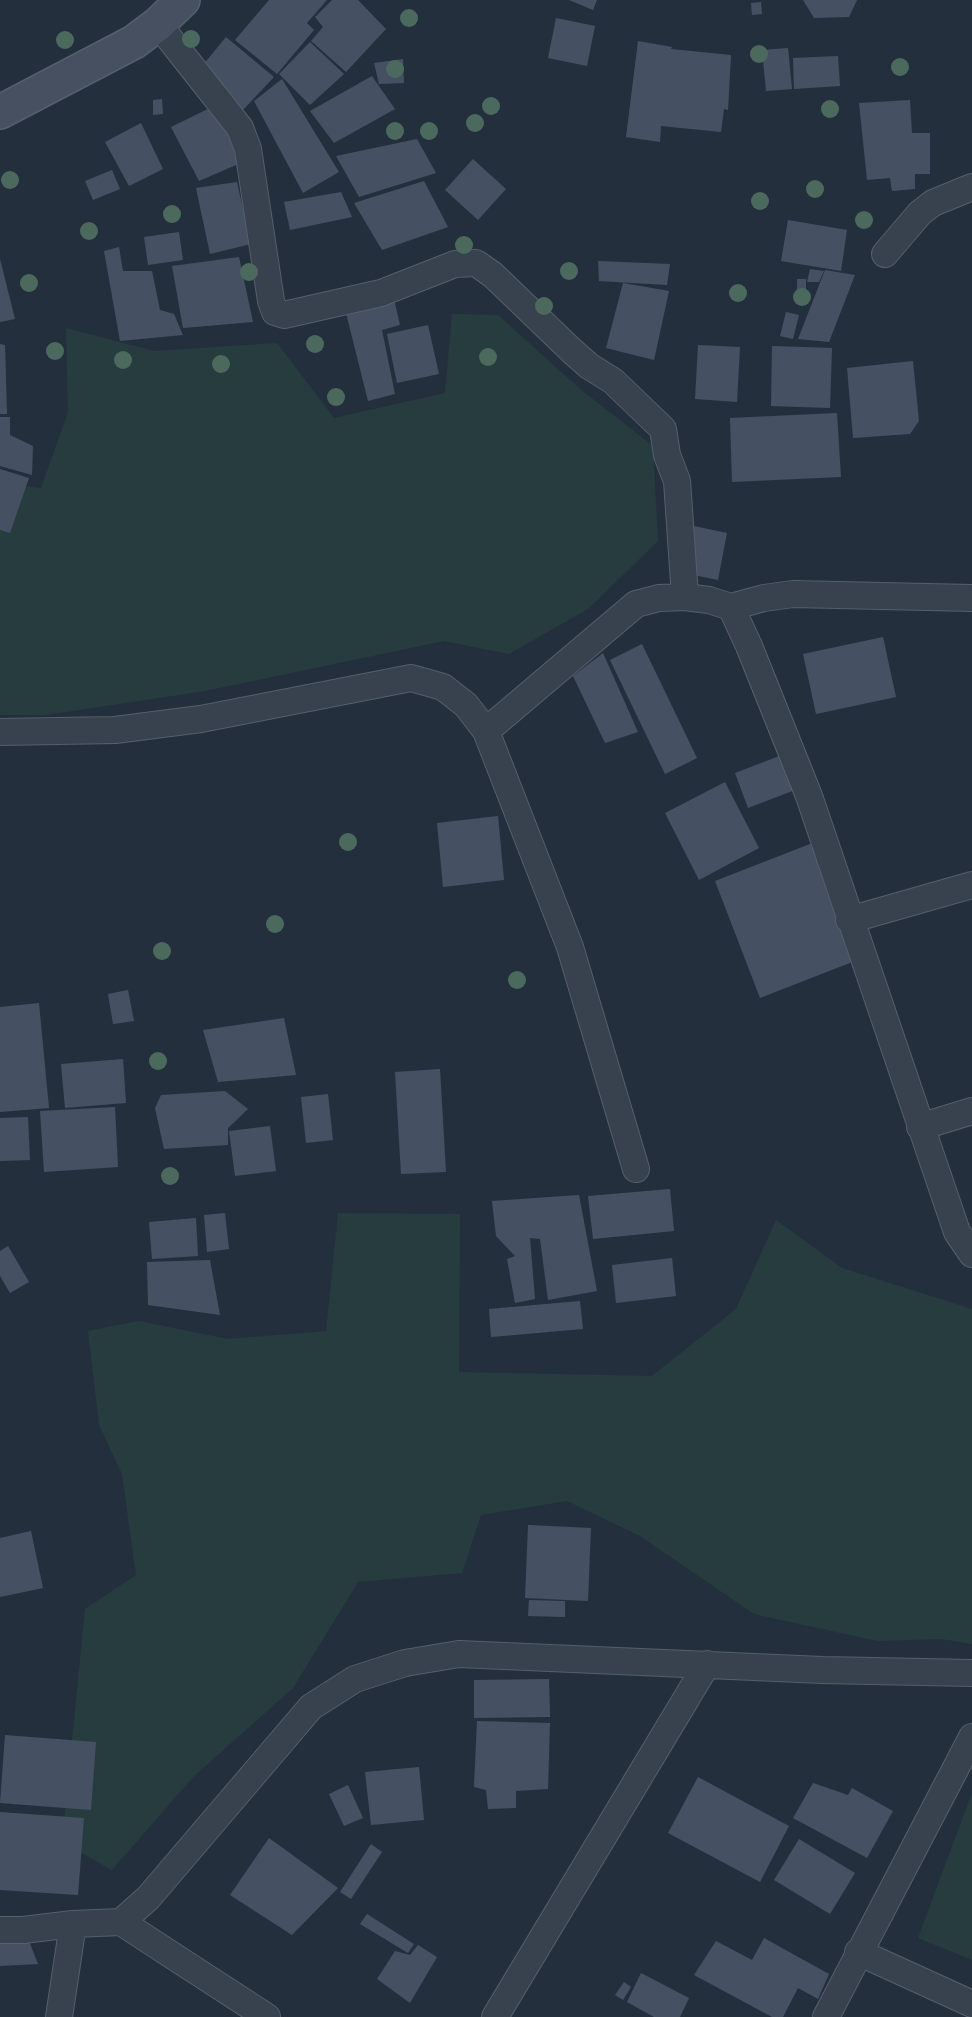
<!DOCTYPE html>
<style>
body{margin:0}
canvas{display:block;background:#242f3e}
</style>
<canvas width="972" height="2017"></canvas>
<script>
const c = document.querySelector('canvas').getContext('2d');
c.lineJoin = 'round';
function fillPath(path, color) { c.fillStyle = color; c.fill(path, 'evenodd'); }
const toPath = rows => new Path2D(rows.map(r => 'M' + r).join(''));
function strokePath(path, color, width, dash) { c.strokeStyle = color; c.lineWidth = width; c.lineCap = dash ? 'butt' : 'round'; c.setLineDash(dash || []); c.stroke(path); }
fillPath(toPath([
 [452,314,498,315,580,389,653,446,658,541,588,609,509,654,444,641,205,691,46,715,0,715,0,484,41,488,68,412,66,328,154,351,277,343,334,418,445,393],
 [338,1213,460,1214,459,1372,652,1376,736,1309,776,1220,842,1268,972,1309,972,1644,942,1639,877,1641,754,1614,640,1536,567,1501,481,1515,462,1573,358,1582,293,1688,193,1777,112,1870,62,1842,85,1609,136,1575,122,1474,99,1425,88,1331,139,1321,228,1339,326,1331],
 [972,1793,972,1960,918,1938]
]), '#263c3f');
fillPath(toPath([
 [269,0,327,0,307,23,314,30,277,74,235,40],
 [332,0,358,0,386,29,346,72,311,41,323,27,315,17],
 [569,0,597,0,593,10],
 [803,0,857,0,849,17,814,18],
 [761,2,762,14,752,15,751,3],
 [556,18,595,26,587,66,548,58],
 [226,37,274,77,242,111,198,71],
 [638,41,672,47,671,49,731,55,728,110,724,109,721,132,661,126,660,142,626,137],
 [310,42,344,74,310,105,279,74],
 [788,48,792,89,766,91,762,50],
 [838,56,840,86,794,89,793,58],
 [403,59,404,83,379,84,374,63],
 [372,76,395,109,334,143,310,111],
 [282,79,339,172,303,193,254,101],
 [162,99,163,114,153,115,153,100],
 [910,100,912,133,930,133,930,174,915,174,915,189,892,191,890,178,867,180,859,103],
 [216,105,243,162,199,181,171,127],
 [141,123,163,169,129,186,105,142],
 [417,139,436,173,359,197,336,156],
 [473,159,506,189,478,220,445,190],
 [112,170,120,189,93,200,85,181],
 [424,181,448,227,382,250,354,203],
 [237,182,251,244,210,254,196,188],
 [341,192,352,217,290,230,284,202],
 [788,220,847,230,841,271,781,261],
 [179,232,183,260,148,265,144,237],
 [119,247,123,271,152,271,160,310,174,314,183,335,120,341,104,251],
 [239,257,253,322,183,328,172,266],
 [0,259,15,319,0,322],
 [598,261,670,264,667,285,599,281],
 [810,269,824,271,819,282,807,282],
 [825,270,855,275,829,342,798,339],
 [797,279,806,279,806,292,797,292],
 [623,283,669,291,654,360,606,348],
 [394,299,400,325,382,330,395,394,368,401,344,305],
 [786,312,799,315,793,339,780,336],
 [428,325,439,374,397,383,387,334],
 [0,344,5,345,7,414,0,414],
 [698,345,740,347,737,402,695,399],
 [772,346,832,348,830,408,771,406],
 [913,361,919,421,910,434,853,438,847,368],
 [837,413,841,477,732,482,730,418],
 [0,417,10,417,10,435,33,446,32,475,0,466],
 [0,469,29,478,10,533,0,530],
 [694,526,727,533,718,580,684,573],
 [883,637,896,697,816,714,803,654],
 [642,644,697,758,665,774,610,660],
 [603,653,638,732,605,743,573,676],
 [782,755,795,790,748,808,735,773],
 [725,782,759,848,699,880,665,813],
 [498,816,504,880,443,887,437,823],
 [815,842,860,959,760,998,715,881],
 [128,990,134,1021,113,1024,108,994],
 [39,1003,49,1108,0,1112,0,1007],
 [284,1018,296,1075,218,1082,203,1030],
 [123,1059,126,1103,65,1108,61,1064],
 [440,1069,446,1172,401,1174,395,1072],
 [225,1091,248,1109,228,1128,228,1145,164,1149,155,1108,161,1095],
 [328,1094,333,1140,306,1143,301,1097],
 [115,1107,118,1167,44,1172,40,1111],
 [28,1117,30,1160,0,1161,0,1118],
 [270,1126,276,1171,235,1176,229,1131],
 [670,1189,674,1231,593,1239,588,1196],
 [579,1195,597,1291,548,1300,540,1239,530,1238,535,1299,515,1303,507,1259,515,1256,496,1236,492,1201],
 [225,1213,229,1249,207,1252,204,1215],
 [196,1218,198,1256,152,1259,149,1222],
 [8,1246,29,1282,10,1293,0,1276,0,1251],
 [672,1258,676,1296,616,1303,612,1265],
 [210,1260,220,1315,148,1305,147,1262],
 [580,1301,583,1329,491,1337,489,1309],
 [528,1525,591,1528,588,1601,525,1598],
 [31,1531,43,1588,0,1597,0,1538],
 [529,1600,565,1601,565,1617,528,1616],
 [549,1679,550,1717,474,1718,474,1680],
 [477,1721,550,1723,548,1789,516,1791,516,1808,488,1809,486,1790,474,1787],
 [5,1735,96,1742,91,1810,0,1803],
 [419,1767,424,1820,371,1825,365,1772],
 [698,1777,789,1826,760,1882,668,1833],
 [813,1783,848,1795,852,1788,893,1811,867,1858,793,1818],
 [348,1785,363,1818,344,1826,329,1794],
 [0,1812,84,1818,78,1895,0,1890],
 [269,1838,338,1888,292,1935,230,1895],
 [799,1839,855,1873,830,1914,774,1880],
 [371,1844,382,1852,351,1899,340,1892],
 [367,1914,414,1944,408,1953,360,1924],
 [0,1936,27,1936,38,1964,0,1966],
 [764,1938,829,1974,818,1999,798,1988,783,2017,772,2017,694,1975,716,1941,752,1960],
 [418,1945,437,1957,410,2003,377,1979,395,1951,410,1955],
 [641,1973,689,1998,680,2017,654,2017,627,2002],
 [624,1982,631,1987,623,2000,615,1995]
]), '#455162');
const street = toPath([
 [158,24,240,128,248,149,271,301,275,312,284,315,381,293,455,264,476,263,493,275,572,351,589,366,613,381,663,429,667,455,677,481,685,597],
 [885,254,920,213,933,203,972,187],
 [731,607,764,598,793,594,972,598],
 [486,731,636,604,659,598,685,597,709,600,731,607,749,646,809,796,957,1232,972,1254],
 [0,732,115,730,201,719,411,678,443,687,466,705,486,731,570,947,636,1169],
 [849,920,972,885],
 [920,1127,972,1111],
 [121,1922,148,1898,311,1707,355,1679,405,1663,459,1654,822,1670,972,1673],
 [0,1930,23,1930,73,1924,121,1922,267,2017],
 [858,1952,972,2004],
 [59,2017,73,1924],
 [495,2017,707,1664],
 [826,2017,972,1737]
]);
const secondary = toPath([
 [0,112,134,42,158,24,183,0]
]);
strokePath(street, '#565f6c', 28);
strokePath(secondary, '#565f6c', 36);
strokePath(street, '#38414e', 26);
strokePath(secondary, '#465061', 33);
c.fillStyle = '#4b6a5d';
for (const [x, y] of [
 [409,18],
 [191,39],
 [65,40],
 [759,54],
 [900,67],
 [395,69],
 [491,106],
 [830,109],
 [475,123],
 [395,131],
 [429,131],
 [10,180],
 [815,189],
 [760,201],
 [172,214],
 [864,220],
 [89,231],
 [464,245],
 [569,271],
 [249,272],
 [29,283],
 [738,293],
 [802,297],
 [544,306],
 [315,344],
 [55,351],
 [488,357],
 [123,360],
 [221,364],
 [336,397],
 [348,842],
 [275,924],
 [162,951],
 [517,980],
 [158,1061],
 [170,1176]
]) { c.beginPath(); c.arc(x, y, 9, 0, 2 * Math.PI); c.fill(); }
</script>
